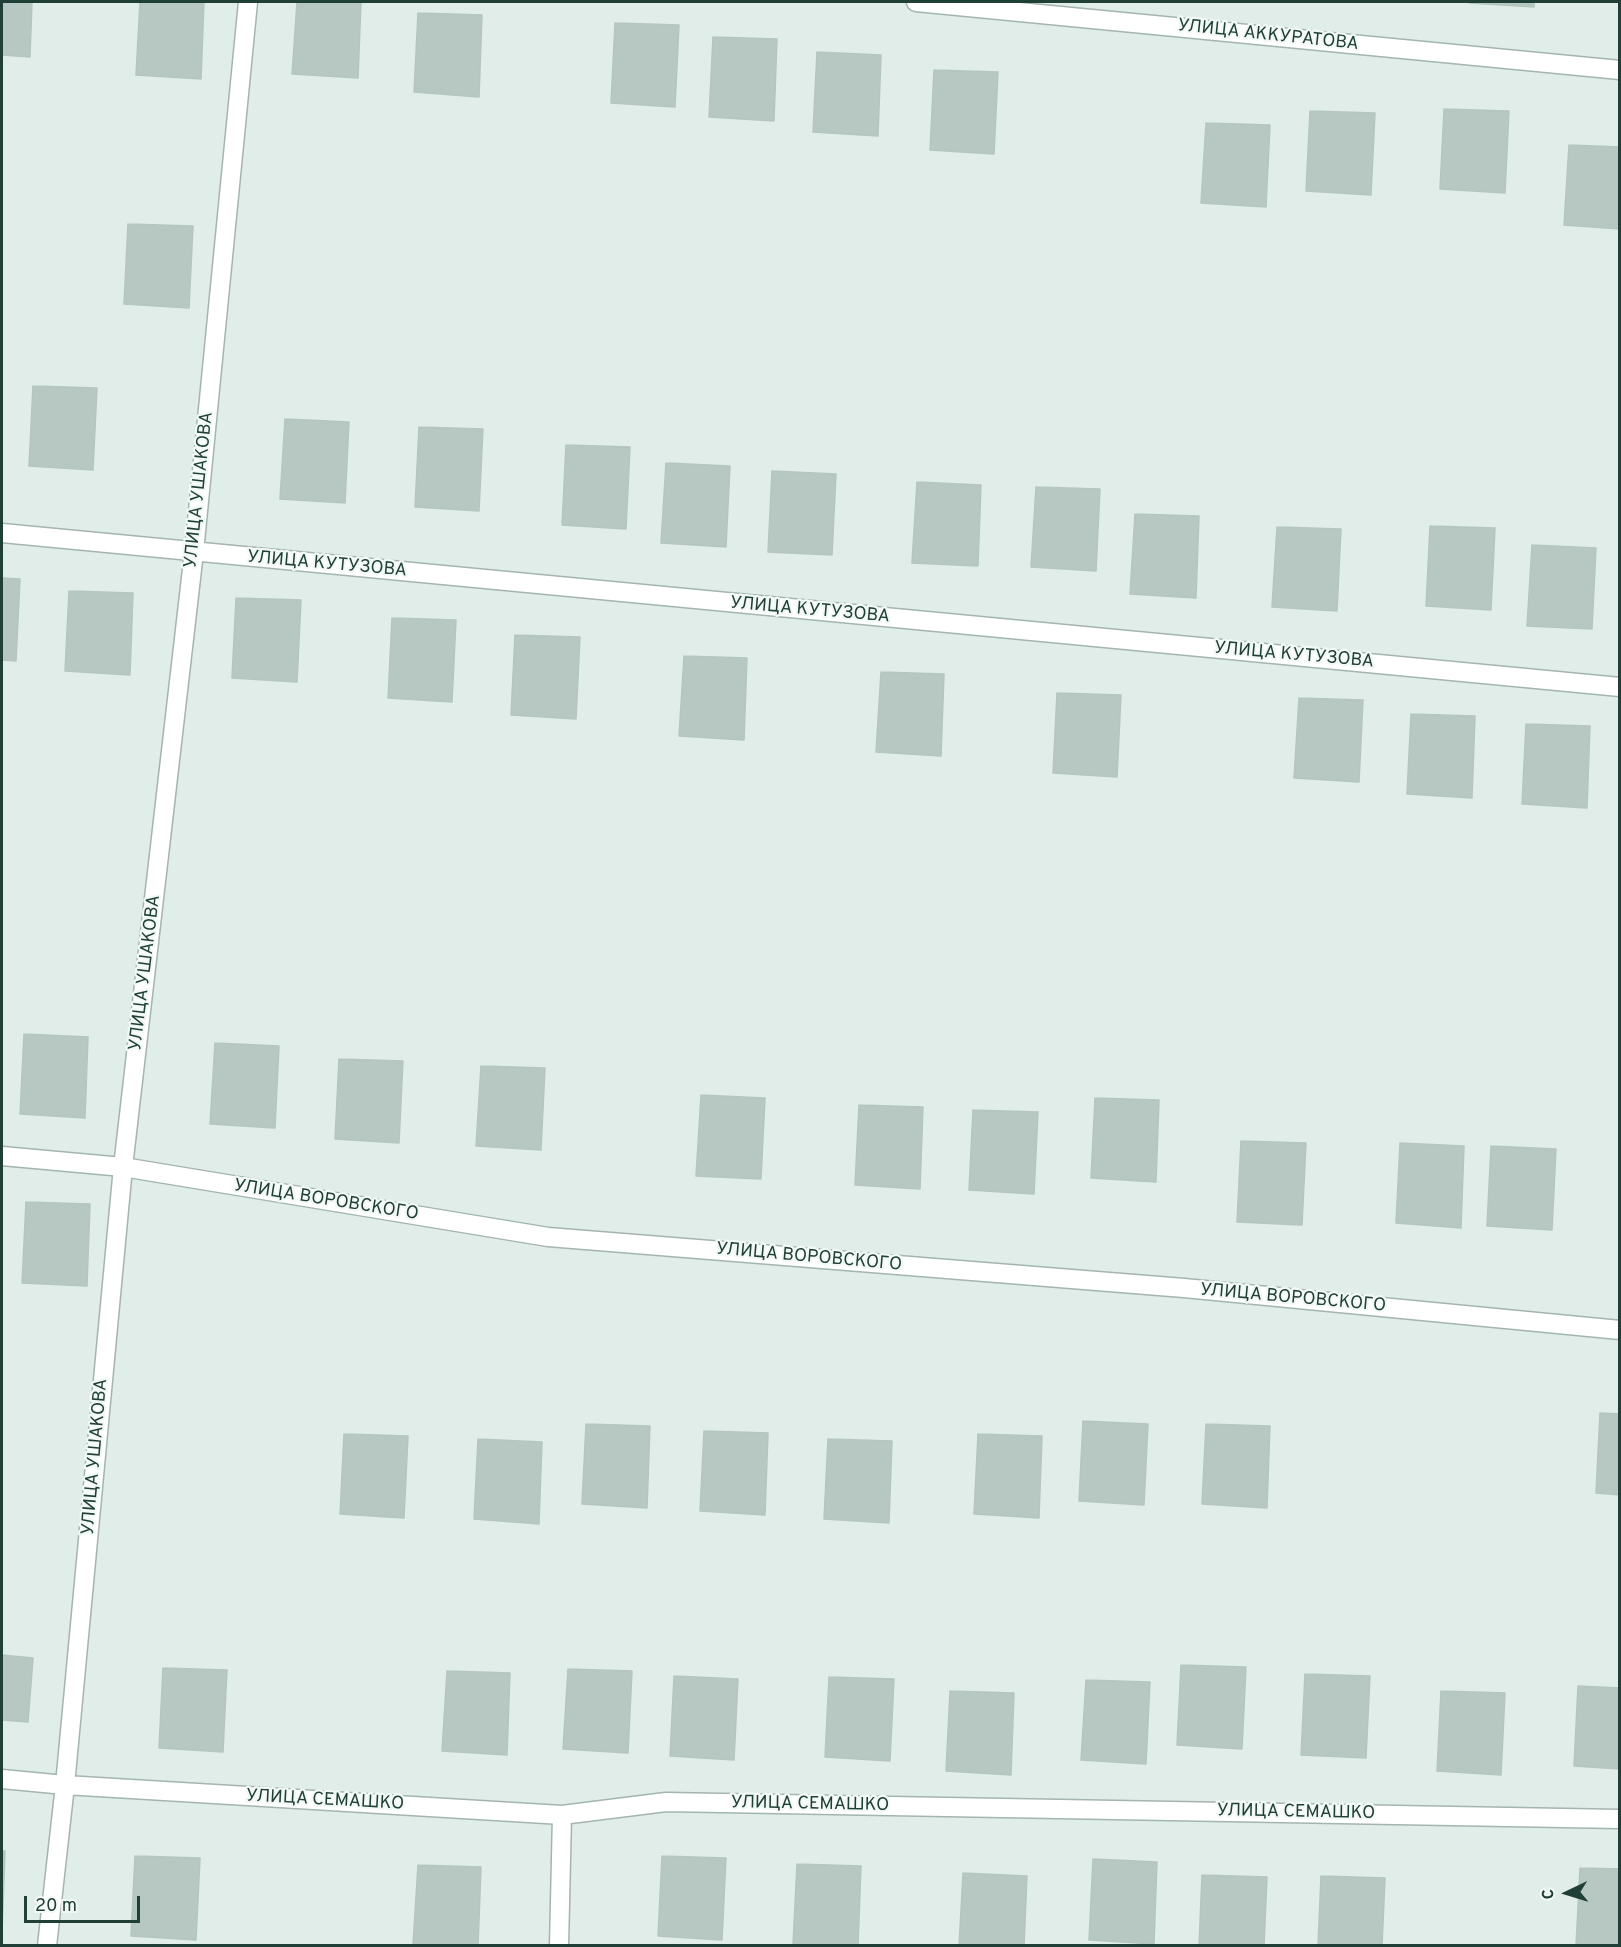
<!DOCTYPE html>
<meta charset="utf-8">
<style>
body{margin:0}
#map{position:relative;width:1621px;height:1947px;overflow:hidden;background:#e1ede8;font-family:Overpass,sans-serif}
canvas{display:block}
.frame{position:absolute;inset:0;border:3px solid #203f37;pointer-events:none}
.north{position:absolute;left:1537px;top:1863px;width:60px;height:60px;-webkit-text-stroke:4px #f2f9f5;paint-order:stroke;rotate:266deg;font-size:16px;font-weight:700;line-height:24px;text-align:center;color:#203f37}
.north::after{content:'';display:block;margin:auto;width:21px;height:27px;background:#203f37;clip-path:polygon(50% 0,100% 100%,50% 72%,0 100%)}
.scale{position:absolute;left:24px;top:1896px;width:116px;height:27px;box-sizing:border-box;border:3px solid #203f37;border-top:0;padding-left:8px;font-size:18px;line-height:21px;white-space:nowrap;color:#203f37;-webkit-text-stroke:4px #f2f9f5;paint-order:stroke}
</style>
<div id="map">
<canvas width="1621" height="1947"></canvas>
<div class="frame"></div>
<div class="north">С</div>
<div class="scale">20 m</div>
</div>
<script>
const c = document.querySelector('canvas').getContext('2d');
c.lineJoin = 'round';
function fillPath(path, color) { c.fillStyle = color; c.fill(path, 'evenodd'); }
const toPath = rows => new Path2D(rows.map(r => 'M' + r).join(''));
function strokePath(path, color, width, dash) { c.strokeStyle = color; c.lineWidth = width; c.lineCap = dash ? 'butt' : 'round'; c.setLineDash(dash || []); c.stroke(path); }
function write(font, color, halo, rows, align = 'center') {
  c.font = font + ' Overpass,sans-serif'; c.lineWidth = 4.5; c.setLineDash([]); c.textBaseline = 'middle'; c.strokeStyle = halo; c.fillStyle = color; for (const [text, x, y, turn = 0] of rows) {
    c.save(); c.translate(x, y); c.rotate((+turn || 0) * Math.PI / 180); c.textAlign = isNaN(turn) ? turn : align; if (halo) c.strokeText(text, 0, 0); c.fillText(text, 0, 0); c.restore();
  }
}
const building = toPath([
 [2,2,32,2,30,57,2,55,2,2],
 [140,2,204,2,201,79,136,75,140,2],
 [297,2,361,2,358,78,292,74,297,2],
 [1469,2,1534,2,1534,7,1469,3,1469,2],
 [418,13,482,15,479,97,414,92,418,13],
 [615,23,679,25,675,107,611,103,615,23],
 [713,37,777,39,774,121,709,117,713,37],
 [817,52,881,55,878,136,813,132,817,52],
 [934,70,998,72,994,154,930,150,934,70],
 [1444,109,1509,111,1505,193,1440,189,1444,109],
 [1310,111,1375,113,1371,195,1306,191,1310,111],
 [1206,123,1270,125,1266,207,1201,203,1206,123],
 [1569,145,1620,147,1620,229,1564,225,1569,145],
 [128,224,193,226,189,308,124,304,128,224],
 [33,386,97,388,93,470,29,466,33,386],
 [285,419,349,422,345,503,280,499,285,419],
 [419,427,483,429,479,511,415,507,419,427],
 [566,445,630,447,626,529,562,525,566,445],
 [666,463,730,466,726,547,661,543,666,463],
 [772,471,836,474,832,555,768,552,772,471],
 [917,482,981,485,978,566,912,563,917,482],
 [1036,487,1100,489,1096,571,1031,567,1036,487],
 [1135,514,1199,516,1196,598,1130,594,1135,514],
 [1430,526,1495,528,1491,610,1426,606,1430,526],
 [1277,527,1341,529,1337,611,1272,607,1277,527],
 [1532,545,1596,548,1592,629,1527,626,1532,545],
 [2,578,20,579,16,661,2,660,2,578],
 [69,591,133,593,130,675,65,671,69,591],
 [236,598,301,600,297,682,232,678,236,598],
 [392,618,456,620,452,702,388,698,392,618],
 [515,635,580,637,576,719,511,715,515,635],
 [684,656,747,658,744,740,679,736,684,656],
 [881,672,944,674,941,756,876,752,881,672],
 [1057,693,1121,695,1117,777,1053,773,1057,693],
 [1299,698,1363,700,1359,782,1294,778,1299,698],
 [1411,714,1475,716,1472,798,1407,794,1411,714],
 [1526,724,1590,726,1587,808,1522,804,1526,724],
 [24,1034,88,1037,85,1118,20,1114,24,1034],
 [215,1043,279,1046,275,1128,210,1124,215,1043],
 [339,1059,403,1061,399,1143,335,1139,339,1059],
 [481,1066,545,1068,541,1150,476,1146,481,1066],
 [701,1095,765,1098,761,1179,696,1176,701,1095],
 [1095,1098,1159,1100,1156,1182,1091,1178,1095,1098],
 [859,1105,923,1107,920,1189,855,1185,859,1105],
 [973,1110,1038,1112,1034,1194,969,1190,973,1110],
 [1241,1141,1306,1143,1302,1225,1237,1222,1241,1141],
 [1400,1143,1464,1146,1461,1228,1396,1223,1400,1143],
 [1491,1146,1556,1149,1552,1230,1487,1226,1491,1146],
 [26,1202,90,1204,87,1286,22,1283,26,1202],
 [1600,1413,1620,1414,1620,1495,1596,1493,1600,1413],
 [1083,1421,1148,1424,1144,1505,1079,1501,1083,1421],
 [586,1424,650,1426,647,1508,582,1504,586,1424],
 [1206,1424,1270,1426,1267,1508,1202,1504,1206,1424],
 [704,1431,768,1433,765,1515,700,1511,704,1431],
 [344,1434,408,1436,404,1518,340,1514,344,1434],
 [978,1434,1042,1436,1039,1518,974,1514,978,1434],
 [478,1439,542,1442,539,1524,474,1519,478,1439],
 [828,1439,892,1441,889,1523,824,1519,828,1439],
 [2,1655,33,1658,28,1722,2,1720,2,1655],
 [1181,1665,1246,1667,1242,1749,1177,1745,1181,1665],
 [163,1668,227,1670,223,1752,159,1748,163,1668],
 [568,1669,632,1671,628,1753,563,1749,568,1669],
 [447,1671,510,1673,507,1755,442,1751,447,1671],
 [1305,1674,1370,1676,1366,1758,1301,1755,1305,1674],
 [674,1676,738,1679,734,1760,670,1756,674,1676],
 [829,1677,894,1679,890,1761,825,1757,829,1677],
 [1086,1680,1150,1682,1146,1764,1081,1760,1086,1680],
 [1578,1686,1620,1688,1620,1769,1574,1766,1578,1686],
 [950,1691,1014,1693,1011,1775,946,1771,950,1691],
 [1441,1691,1505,1693,1501,1775,1437,1771,1441,1691],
 [2,1851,5,1851,2,1933,2,1851],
 [135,1856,200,1858,196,1940,131,1936,135,1856],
 [662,1856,726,1858,722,1940,658,1936,662,1856],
 [1093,1859,1157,1862,1154,1944,1089,1940,1093,1859],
 [797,1864,861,1866,858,1946,793,1944,797,1864],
 [418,1865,481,1867,478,1946,413,1945,418,1865],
 [1580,1868,1620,1869,1620,1946,1576,1946,1580,1868],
 [963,1873,1027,1876,1024,1946,959,1946,963,1873],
 [1202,1875,1267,1877,1264,1946,1199,1946,1202,1875],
 [1321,1876,1385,1878,1382,1946,1318,1946,1321,1876]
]);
fillPath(building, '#b6c8c1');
strokePath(building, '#b3c7bf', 1.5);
const street = toPath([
 [916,2,1620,70],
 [2,533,1620,687],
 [2,1156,123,1167,548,1237,1184,1288,1620,1330],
 [2,1779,65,1785,562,1815,666,1802,1620,1819],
 [47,1946,65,1785,123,1167,194,552,248,2],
 [559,1946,562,1815]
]);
strokePath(street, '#a3b5af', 21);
strokePath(street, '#fff', 18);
write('18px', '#203f37', '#f2f9f5', [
 ["УЛИЦА АККУРАТОВА",1268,36,6],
 ["УЛИЦА УШАКОВА",200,490,-84],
 ["УЛИЦА КУТУЗОВА",327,565,5],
 ["УЛИЦА КУТУЗОВА",810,611,5],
 ["УЛИЦА КУТУЗОВА",1294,656,5],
 ["УЛИЦА УШАКОВА",146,973,-83],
 ["УЛИЦА ВОРОВСКОГО",326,1201,9],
 ["УЛИЦА ВОРОВСКОГО",809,1258,5],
 ["УЛИЦА ВОРОВСКОГО",1293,1299,5],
 ["УЛИЦА УШАКОВА",96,1457,-85],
 ["УЛИЦА СЕМАШКО",325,1801,3],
 ["УЛИЦА СЕМАШКО",810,1805,1],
 ["УЛИЦА СЕМАШКО",1296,1813,1]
]);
</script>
